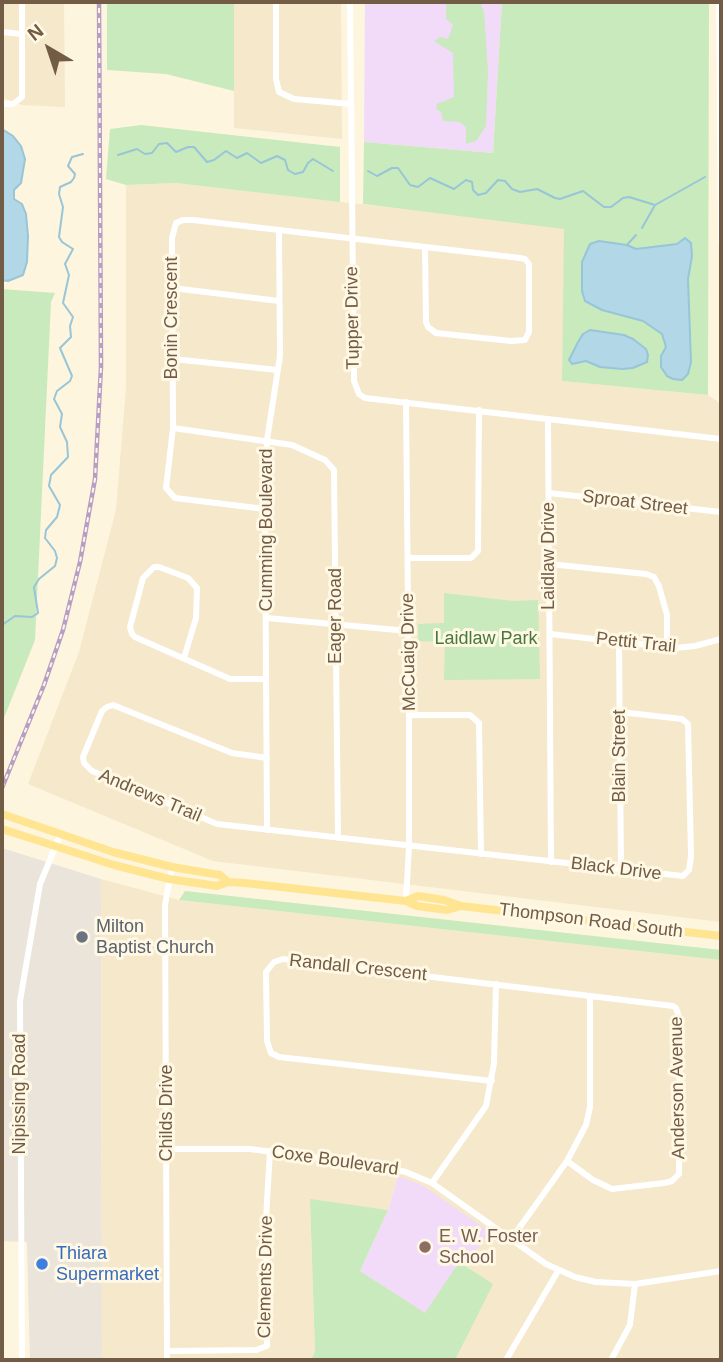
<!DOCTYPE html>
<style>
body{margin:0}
#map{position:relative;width:723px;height:1362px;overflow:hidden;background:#fdf5dd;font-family:Arial,sans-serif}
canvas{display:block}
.frame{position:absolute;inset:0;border:4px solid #735c45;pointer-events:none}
.north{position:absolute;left:14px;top:14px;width:70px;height:70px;-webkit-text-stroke:5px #fff8e4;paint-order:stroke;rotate:321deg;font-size:19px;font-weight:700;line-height:28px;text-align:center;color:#735c45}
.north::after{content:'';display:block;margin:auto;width:24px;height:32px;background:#735c45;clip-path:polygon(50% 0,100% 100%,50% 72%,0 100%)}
</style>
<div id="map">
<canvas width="723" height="1362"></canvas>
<div class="frame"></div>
<div class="north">N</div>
</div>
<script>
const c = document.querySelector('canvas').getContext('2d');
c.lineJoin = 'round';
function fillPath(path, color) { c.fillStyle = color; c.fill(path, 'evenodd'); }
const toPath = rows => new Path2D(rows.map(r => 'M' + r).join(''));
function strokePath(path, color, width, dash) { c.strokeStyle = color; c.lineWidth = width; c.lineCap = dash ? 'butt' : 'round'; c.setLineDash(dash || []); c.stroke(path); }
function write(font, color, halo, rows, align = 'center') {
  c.font = font + ' Arial,sans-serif'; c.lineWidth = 6; c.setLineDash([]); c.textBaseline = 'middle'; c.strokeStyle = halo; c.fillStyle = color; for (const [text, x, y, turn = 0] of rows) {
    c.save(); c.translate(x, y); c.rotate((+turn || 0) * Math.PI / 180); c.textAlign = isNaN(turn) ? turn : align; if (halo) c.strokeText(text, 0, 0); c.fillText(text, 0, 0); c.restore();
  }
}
fillPath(toPath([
 [2,2,64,2,65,107,21,105,2,97],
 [234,2,341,2,342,139,234,128],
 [176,183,560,227,565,229,562,381,708,395,721,404,721,922,213,861,28,784,79,652,116,510,126,388,126,185],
 [101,879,179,900,721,960,721,1360,455,1360,492,1284,465,1266,489,1232,398,1176,388,1210,310,1200,315,1351,311,1360,102,1360]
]), '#f5e8cb');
fillPath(toPath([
 [2,848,101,879,102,1360,30,1360,27,1242,2,1241]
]), '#eae4da');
fillPath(toPath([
 [365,2,502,2,493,153,364,142],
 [398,1176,422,1185,490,1232,465,1266,459,1263,425,1314,360,1271,388,1210]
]), '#f2dbf9');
fillPath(toPath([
 [107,2,234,2,234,91,166,74,107,70],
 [446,2,480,2,484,12,488,71,486,126,476,141,466,144,466,127,459,122,443,121,441,112,436,109,437,104,454,97,453,53,434,41,440,37,448,39,453,25,446,19],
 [502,2,709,2,708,395,562,381,564,229,363,204,364,142,493,153],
 [141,125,340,147,340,202,176,183,126,185,106,179,110,129],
 [2,289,55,293,51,302,35,640,2,723],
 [444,593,513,601,538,600,540,679,444,680,445,642,418,641,418,624,444,623],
 [185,891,721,950,721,960,179,900],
 [310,1199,388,1210,360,1271,425,1313,459,1262,493,1284,455,1360,311,1360,315,1351]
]), '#c8eabc');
const water = toPath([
 [2,129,13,136,21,146,25,159,21,183,14,190,14,199,22,204,26,214,28,236,27,262,23,275,8,281,2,280,2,129],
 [685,238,691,243,692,256,688,279,691,362,688,374,682,380,673,379,667,376,661,367,661,356,666,347,662,334,643,321,602,310,585,301,582,291,582,262,590,244,599,241,627,245,636,249,677,244,685,238],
 [590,330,624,335,633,339,646,349,648,355,647,362,633,368,622,369,600,367,586,361,572,364,569,360,578,342,583,334,590,330]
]);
fillPath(water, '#b2d7e6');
strokePath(water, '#98c5d8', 2);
strokePath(toPath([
 [118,155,137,149,145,154,152,153,159,144,167,143,176,152,188,147,194,147,207,162,214,160,226,151,237,158,247,153,261,163,277,156,285,160,288,170,295,174,303,172,308,163,313,159,333,171],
 [368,171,377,176,392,168,398,168,410,185,418,187,430,178,454,189,466,180,472,182,473,190,478,195,486,193,498,180,505,181,512,189,520,192,537,189,555,198,560,199,583,191,604,207,611,207,623,198,629,197,655,205],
 [642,228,655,205,705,177],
 [627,245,636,235],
 [2,625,15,616,32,617,38,613,34,587,39,579,55,566,57,558,55,551,45,538,46,530,57,517,60,505,49,486,51,475,68,457,67,442,60,427,62,414,54,399,57,391,70,381,72,376,60,348,71,337,70,326,73,317,63,303,69,275,65,264,73,249,62,242,59,237,63,207,59,194,60,187,71,182,74,178,75,174,68,166,72,157,83,154]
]), '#98c5d8', 2);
strokePath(toPath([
 [276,2,276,79,279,92,294,99,351,104],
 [350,2,354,381,359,394,365,398,721,439],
 [719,2,721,242],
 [2,32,22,34],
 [2,104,13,104,22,97,22,2],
 [173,288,279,301],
 [173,359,278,370],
 [548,419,551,862],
 [173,428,292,445,325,460,334,470,338,838],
 [549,493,721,512],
 [265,509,175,498,166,488,173,428,172,238,176,223,183,220,193,220,520,258,525,259,529,264,529,332,525,340,511,341,436,333,428,327,426,322,425,247],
 [408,558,471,558,478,551,479,410],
 [549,564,646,574,654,577,659,586,667,615,667,647],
 [267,618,408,631],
 [550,634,675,648,695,646,721,639],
 [619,642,621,870],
 [184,658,196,618,197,588,188,578,159,567,154,567,143,578,130,627,132,634,135,637,230,679,266,679],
 [409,715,470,715,479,723,481,854],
 [267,758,232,753,113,705,107,707,102,711,83,757,84,763,92,771,217,824,683,876,689,870,691,856,688,724,682,719,620,712],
 [267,830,265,509,267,440,280,356,279,230],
 [406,901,409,846,409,715,406,402],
 [492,1081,279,1057,271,1053,267,1041,266,972,274,962,283,959,673,1006,676,1008,680,1020,679,1174,672,1181,664,1183,612,1189,593,1180,567,1161],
 [167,1149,250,1149,380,1166,406,1172,432,1183,546,1264,575,1277,596,1282,635,1284,721,1271],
 [432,1183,486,1106,494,1063,496,984],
 [512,1238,567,1161,586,1125,590,1107,590,996],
 [167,1351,256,1350,267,1346,266,1218,270,1151],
 [22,1360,20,1001,40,884,61,833],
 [167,1360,165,905,172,867],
 [506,1360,558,1271],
 [611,1360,630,1325,635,1284]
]), '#fff', 6);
strokePath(toPath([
 [2,814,113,852,172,867,220,875,228,882],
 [2,829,114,865,169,879,217,886,228,882,245,883,406,901,417,906,447,910,461,906],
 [406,901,418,896,444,900,461,906,721,936]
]), '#ffe592', 8);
const rail = toPath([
 [2,788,44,685,63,630,80,562,95,479,101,367,99,2]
]);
strokePath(rail, '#b89dc5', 4.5);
strokePath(rail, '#fff8e4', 2, [5]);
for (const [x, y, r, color] of [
 [82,937,7,"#6b7280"],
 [425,1247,7,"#8d6e63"],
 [42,1264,7,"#3f7fe0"]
]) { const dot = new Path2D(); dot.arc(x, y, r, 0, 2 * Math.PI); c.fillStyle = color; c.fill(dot); strokePath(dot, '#fff8e4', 2.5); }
write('18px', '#735c45', '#fff8e4', [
 ["Bonin Crescent",172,318,-90],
 ["Tupper Drive",353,318,-91],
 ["Sproat Street",635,503,7],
 ["Cumming Boulevard",267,530,-90],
 ["Laidlaw Drive",549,556,-90],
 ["Eager Road",336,616,-90],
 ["Pettit Trail",636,643,6],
 ["McCuaig Drive",409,652,-91],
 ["Blain Street",620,756,-90],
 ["Andrews Trail",150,796,23],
 ["Black Drive",616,869,7],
 ["Thompson Road South",591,921,7],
 ["Randall Crescent",358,968,6],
 ["Anderson Avenue",678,1088,-91],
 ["Nipissing Road",20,1094,-90],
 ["Childs Drive",167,1113,-90],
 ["Coxe Boulevard",335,1161,8],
 ["Clements Drive",266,1277,-89]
]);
write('18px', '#47793d', '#fff8e4', [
 ["Laidlaw Park",486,639]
]);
write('18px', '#5b616d', '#fff8e4', [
 ["Milton",96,927],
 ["Baptist Church",96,948]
], 'left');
write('18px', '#785e54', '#fff8e4', [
 ["E. W. Foster",439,1237],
 ["School",439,1258]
], 'left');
write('18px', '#366cbe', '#fff8e4', [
 ["Thiara",56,1254],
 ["Supermarket",56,1275]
], 'left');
</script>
